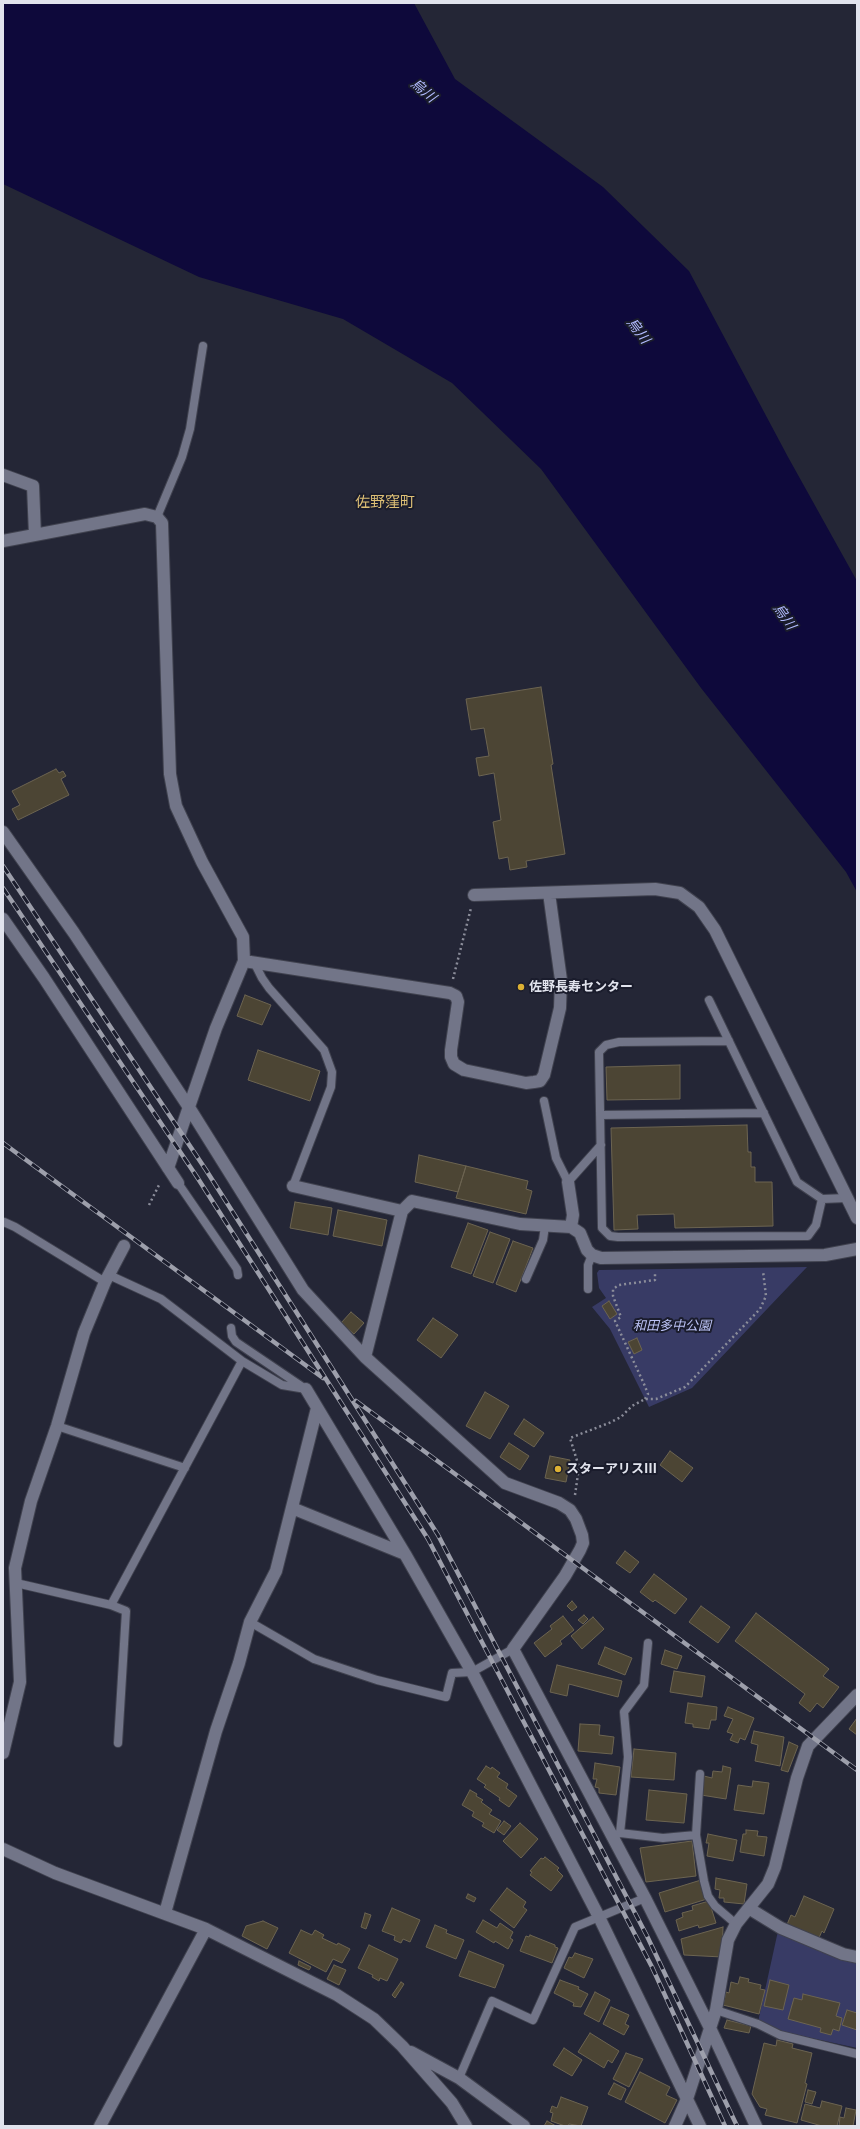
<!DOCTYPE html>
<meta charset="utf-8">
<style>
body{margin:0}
#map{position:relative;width:860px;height:2129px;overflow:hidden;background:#242636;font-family:"Zilla Slab",serif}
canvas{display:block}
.frame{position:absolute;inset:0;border:4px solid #e1e3ed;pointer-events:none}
</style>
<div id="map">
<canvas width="860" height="2129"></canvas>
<div class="frame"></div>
</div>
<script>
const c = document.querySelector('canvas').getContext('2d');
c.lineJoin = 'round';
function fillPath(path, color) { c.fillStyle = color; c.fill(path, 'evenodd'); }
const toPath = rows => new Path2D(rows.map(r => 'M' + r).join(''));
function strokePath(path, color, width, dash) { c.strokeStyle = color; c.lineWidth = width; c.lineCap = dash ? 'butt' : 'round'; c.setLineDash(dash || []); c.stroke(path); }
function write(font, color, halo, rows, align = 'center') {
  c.font = font + ' "Zilla Slab","Noto Sans JP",serif'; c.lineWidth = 4; c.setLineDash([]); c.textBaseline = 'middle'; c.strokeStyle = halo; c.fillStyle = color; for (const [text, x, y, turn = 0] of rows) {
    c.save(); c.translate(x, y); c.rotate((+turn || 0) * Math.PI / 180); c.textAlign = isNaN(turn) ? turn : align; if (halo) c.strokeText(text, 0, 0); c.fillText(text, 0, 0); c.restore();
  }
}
fillPath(toPath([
 [807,1267,692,1388,649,1407,610,1329,592,1307,606,1298,599,1288,597,1273,599,1270],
 [778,1931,847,1961,857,1963,857,2048,784,2032,758,2022]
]), '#383b65');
fillPath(toPath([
 [3,3,414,3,455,79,603,187,689,271,788,457,857,581,857,892,846,872,701,688,541,469,452,383,343,319,199,277,3,184]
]), '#0e093b');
const building = toPath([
 [541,687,553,764,551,765,565,854,526,861,527,867,510,870,508,857,499,859,493,822,501,820,494,773,479,776,476,758,489,756,484,728,471,730,466,699,541,687],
 [56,769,59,773,63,771,66,776,61,779,69,795,18,820,12,809,20,805,12,791,56,769],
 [245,995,271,1005,262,1025,237,1016,245,995],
 [258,1050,320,1071,310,1101,248,1080,258,1050],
 [680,1065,680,1099,607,1100,606,1067,680,1065],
 [747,1125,748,1152,751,1152,751,1167,755,1167,755,1182,772,1182,773,1226,675,1228,674,1214,637,1215,638,1229,614,1230,611,1128,747,1125],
 [419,1155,466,1166,458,1192,415,1182,419,1155],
 [466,1166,528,1181,526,1189,532,1191,526,1214,456,1198,466,1166],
 [295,1202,332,1208,328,1235,290,1228,295,1202],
 [338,1210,387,1220,382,1246,333,1236,338,1210],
 [468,1223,488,1230,471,1274,451,1267,468,1223],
 [490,1232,510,1239,493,1283,473,1276,490,1232],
 [513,1241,533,1248,516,1292,496,1284,513,1241],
 [609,1301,617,1314,610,1319,602,1306,609,1301],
 [351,1312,364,1323,354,1334,341,1323,351,1312],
 [433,1318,458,1335,441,1358,417,1340,433,1318],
 [637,1338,642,1350,634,1354,628,1342,637,1338],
 [485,1392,509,1406,490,1439,466,1426,485,1392],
 [524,1419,544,1433,534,1447,514,1434,524,1419],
 [509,1443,529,1456,520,1470,500,1457,509,1443],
 [670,1451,693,1468,682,1482,660,1465,670,1451],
 [550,1456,570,1460,566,1482,545,1478,550,1456],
 [625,1551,639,1562,630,1573,616,1563,625,1551],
 [654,1574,687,1599,675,1614,655,1600,653,1602,640,1592,654,1574],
 [572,1601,577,1607,572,1611,567,1606,572,1601],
 [701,1606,730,1627,718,1643,689,1622,701,1606],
 [756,1613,829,1669,823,1676,839,1687,823,1708,817,1703,810,1712,799,1703,805,1694,735,1641,756,1613],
 [584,1615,588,1619,583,1624,578,1620,584,1615],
 [563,1616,574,1630,560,1641,562,1644,545,1657,534,1643,552,1629,550,1626,563,1616],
 [593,1617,604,1629,582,1649,571,1636,593,1617],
 [605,1647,632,1658,625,1675,598,1664,605,1647],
 [665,1650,682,1656,677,1669,661,1664,665,1650],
 [557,1665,622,1681,618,1697,569,1684,567,1696,550,1692,557,1665],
 [674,1671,705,1676,702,1697,670,1692,674,1671],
 [688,1703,717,1707,716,1720,711,1720,709,1729,693,1727,693,1724,685,1723,688,1703],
 [728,1707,754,1718,745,1740,740,1738,738,1743,730,1740,733,1734,727,1732,733,1719,724,1716,728,1707],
 [857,1718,857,1735,849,1729,857,1718],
 [580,1724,600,1725,599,1735,614,1737,612,1754,578,1751,580,1724],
 [754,1731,784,1737,780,1766,755,1761,758,1745,751,1743,754,1731],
 [789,1742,798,1746,788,1772,781,1770,789,1742],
 [634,1749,676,1753,674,1780,631,1777,634,1749],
 [595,1763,620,1767,616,1795,599,1793,599,1788,595,1787,597,1779,593,1779,595,1763],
 [486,1766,491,1769,492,1767,500,1773,497,1777,508,1784,506,1788,517,1796,509,1807,499,1800,500,1798,484,1787,486,1785,477,1779,486,1766],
 [723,1766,731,1768,726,1799,701,1795,704,1776,712,1778,713,1771,722,1772,723,1766],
 [753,1781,769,1783,764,1814,734,1810,738,1785,752,1787,753,1781],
 [470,1790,477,1794,476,1796,483,1800,481,1802,492,1810,489,1814,501,1821,494,1833,482,1826,484,1823,472,1816,474,1812,462,1805,470,1790],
 [649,1790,687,1794,684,1823,646,1820,649,1790],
 [504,1821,511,1826,504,1835,497,1830,504,1821],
 [520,1823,538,1839,521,1858,503,1841,520,1823],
 [746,1830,758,1831,757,1836,767,1837,764,1856,740,1852,743,1834,746,1834,746,1830],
 [708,1834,737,1840,733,1861,707,1856,709,1843,706,1843,708,1834],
 [692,1841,696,1876,646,1882,640,1848,692,1841],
 [545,1857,559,1868,557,1870,563,1876,551,1891,530,1875,532,1872,530,1871,541,1858,543,1859,545,1857],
 [716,1878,747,1884,744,1904,724,1902,724,1898,719,1898,720,1890,715,1889,716,1878],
 [701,1880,707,1899,665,1912,659,1893,701,1880],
 [507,1888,526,1902,523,1907,527,1910,514,1928,490,1910,507,1888],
 [468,1894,476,1898,474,1902,466,1898,468,1894],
 [804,1896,834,1909,824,1933,822,1931,818,1940,786,1927,791,1915,795,1917,804,1896],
 [709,1901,716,1923,699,1928,698,1925,679,1931,676,1920,683,1917,682,1913,693,1910,692,1906,709,1901],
 [392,1908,420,1920,410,1942,403,1939,401,1943,394,1940,395,1936,382,1931,392,1908],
 [365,1913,371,1915,366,1929,361,1927,365,1913],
 [483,1920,497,1928,500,1923,513,1932,510,1938,513,1940,508,1949,495,1941,494,1943,476,1932,483,1920],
 [263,1921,278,1928,267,1949,242,1936,246,1926,263,1921],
 [435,1925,447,1930,446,1933,464,1940,456,1959,426,1947,435,1925],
 [723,1927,722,1957,684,1955,681,1939,723,1927],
 [301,1930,312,1935,315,1930,324,1935,322,1938,337,1945,338,1943,350,1949,342,1963,333,1959,326,1972,289,1953,301,1930],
 [530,1935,555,1945,555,1947,558,1948,552,1963,520,1951,526,1936,529,1937,530,1935],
 [369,1945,398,1959,387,1981,380,1978,379,1981,372,1977,373,1975,358,1968,369,1945],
 [469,1951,504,1965,495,1988,459,1976,469,1951],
 [575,1953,593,1959,584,1978,564,1968,569,1957,572,1958,575,1953],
 [299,1961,311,1967,309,1970,298,1965,299,1961],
 [334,1965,346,1970,339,1985,327,1979,334,1965],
 [740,1977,749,1979,748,1982,761,1985,760,1989,765,1990,759,2014,723,2005,726,1992,729,1993,731,1982,738,1984,740,1977],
 [560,1980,579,1987,578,1989,588,1994,581,2007,573,2006,574,2003,554,1993,560,1980],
 [770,1980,789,1985,783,2010,764,2006,770,1980],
 [401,1982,404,1984,395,1998,392,1995,401,1982],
 [595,1992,610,2000,599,2022,584,2014,595,1992],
 [803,1994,840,2003,836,2016,842,2018,839,2031,833,2029,831,2035,820,2032,821,2028,788,2019,794,1998,802,2000,803,1994],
 [611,2007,629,2015,625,2024,629,2026,624,2035,603,2024,611,2007],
 [847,2010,857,2013,857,2030,842,2025,847,2010],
 [727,2020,751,2026,749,2033,724,2028,727,2020],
 [590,2033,619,2051,612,2063,608,2060,604,2068,578,2052,590,2033],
 [777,2040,793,2044,792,2048,812,2053,805,2083,807,2084,797,2123,765,2115,767,2109,760,2107,752,2094,764,2043,776,2046,777,2040],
 [564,2048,582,2060,572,2076,553,2065,564,2048],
 [626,2053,643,2059,629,2087,613,2079,626,2053],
 [640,2072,670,2087,666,2095,677,2100,665,2123,625,2102,640,2072],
 [614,2083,626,2089,621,2100,608,2094,614,2083],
 [808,2090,816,2092,812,2104,805,2102,808,2090],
 [561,2097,588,2107,581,2126,569,2124,568,2126,565,2126,551,2121,553,2113,550,2112,552,2106,557,2108,561,2097],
 [822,2101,842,2106,837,2126,822,2126,801,2120,805,2104,820,2108,822,2101],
 [846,2108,856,2110,853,2126,839,2126,840,2117,844,2118,846,2108],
 [547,2121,556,2126,544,2126,547,2121]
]);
fillPath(building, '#4c4534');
strokePath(building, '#6c6451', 1);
const lane = toPath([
 [157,517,182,457,190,429,203,346],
 [254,962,262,978,269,988,324,1050,332,1072,331,1087,293,1186],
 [709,1000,797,1182,822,1199,847,1198],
 [729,1041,619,1042,606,1045,599,1052,602,1228,610,1236,618,1237,808,1236,816,1225,822,1199],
 [544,1101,556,1158,568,1182,601,1145],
 [600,1115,764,1113],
 [178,1183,237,1269,238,1275],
 [3,1223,4,1222,15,1227,105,1282],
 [109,1275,161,1299,242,1361,282,1385,306,1389],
 [526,1279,543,1240,545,1226],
 [588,1289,588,1265,592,1255],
 [231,1328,232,1336,236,1342,304,1388],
 [57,1426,185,1468],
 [16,1583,111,1605,126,1611,118,1743],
 [111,1605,242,1361],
 [250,1622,314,1659,377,1680,446,1697,452,1673,472,1672,513,1649],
 [700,1774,696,1835,704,1881,708,1896,715,1906,736,1924],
 [620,1833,628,1757,624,1712,644,1685,648,1643],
 [616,1835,620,1833,663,1838,696,1835],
 [716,2010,758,2024,780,2035,857,2054],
 [459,2078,492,2001,533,2020,575,1927,645,1898]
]);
const street = toPath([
 [3,475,33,486,35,535],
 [3,541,145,514,157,517,162,523,170,774,176,806,202,862,243,937,244,961,216,1028,168,1168],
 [3,832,74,933,190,1109,303,1290,365,1357,505,1483,559,1503,570,1510,576,1519,582,1535,583,1543,580,1550,565,1576,513,1649,645,1898,710,2028,756,2126],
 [474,895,655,889,680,893,699,907,715,930,857,1218],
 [3,919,44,978,178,1183],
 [244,961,450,993,456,996,458,1002,451,1050,451,1057,454,1064,464,1070,526,1083,534,1082,540,1081,544,1075,560,1008,561,980,549,893],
 [568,1182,573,1215,571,1227],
 [293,1186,402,1211],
 [365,1357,402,1211,412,1201,520,1224,571,1227,580,1233,587,1250,592,1255,601,1258,825,1255,857,1249],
 [306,1389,405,1554,472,1672,599,1917,700,2126],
 [292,1508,405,1554],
 [3,1753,20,1682,15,1568,31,1501,57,1426,84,1333,105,1282,124,1246],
 [3,1849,55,1873,206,1929,337,1995,374,2019,402,2046,452,2103,466,2126],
 [750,1909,781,1928,843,1954,857,1957],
 [165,1913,216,1731,239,1663,250,1622,276,1571,317,1408],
 [411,2052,459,2078,524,2126],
 [100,2126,206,1929],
 [675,2126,687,2099,716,2010,728,1940,736,1924,768,1884,775,1867,797,1778,808,1746,857,1695]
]);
strokePath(lane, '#40424f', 10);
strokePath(street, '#40424f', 14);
strokePath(toPath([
 [453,979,471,908],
 [149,1205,160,1183],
 [645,1399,648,1394,644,1384,615,1321,621,1317,613,1296,613,1289,619,1285,655,1280,655,1272],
 [575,1495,579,1467,570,1438,609,1423,621,1417,632,1406,645,1399,656,1399,685,1387,760,1309,766,1296,763,1271]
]), '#8b8d9a', 2.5, [2, 3]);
strokePath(lane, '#727588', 8);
strokePath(street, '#727588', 12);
const rail = toPath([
 [3,866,206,1170,438,1535,647,1936,737,2126],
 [3,888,197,1177,428,1539,652,1967,725,2126],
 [3,1143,323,1378],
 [356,1401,857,1770]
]);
strokePath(rail, '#9d9fab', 4.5);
strokePath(rail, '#1a1c2c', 3, [9]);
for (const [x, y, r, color] of [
 [521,987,4,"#ddb133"],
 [558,1469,4,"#ddb133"]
]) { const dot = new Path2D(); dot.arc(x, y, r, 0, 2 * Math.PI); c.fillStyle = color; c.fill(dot); strokePath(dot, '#1a1c2c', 1.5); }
write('bold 13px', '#e1e3ed', '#1a1c2c', [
 ["佐野長寿センター",529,987],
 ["スターアリスⅢ",566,1469]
], 'left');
write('italic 13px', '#bbc2f5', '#1a1c2c', [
 ["和田多中公園",672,1326]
]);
write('italic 14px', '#b2bbff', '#1a1c2c', [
 ["烏川",423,91,40],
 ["烏川",638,331,53],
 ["烏川",784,617,55]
]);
write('15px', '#ddbf75', '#1a1c2c', [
 ["佐野窪町",385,503]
]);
</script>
